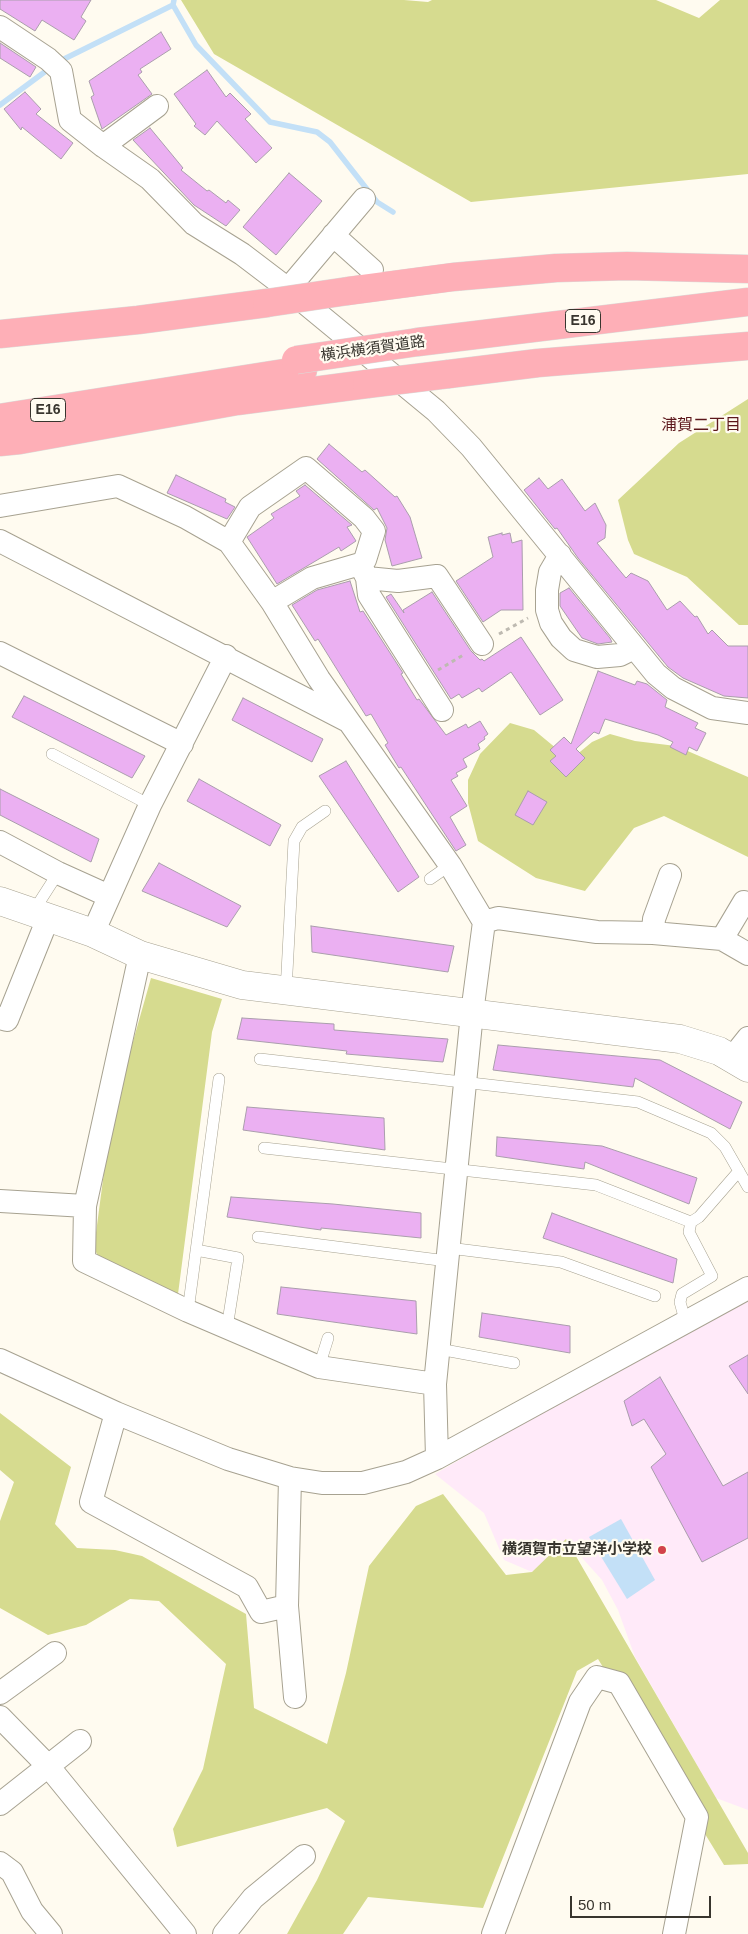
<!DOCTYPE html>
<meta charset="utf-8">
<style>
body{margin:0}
#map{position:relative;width:748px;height:1934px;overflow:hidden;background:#fffbf0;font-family:Arial,sans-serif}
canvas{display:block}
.scale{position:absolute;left:570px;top:1896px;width:141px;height:22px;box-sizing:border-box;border:2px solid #38352e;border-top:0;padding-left:6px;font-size:15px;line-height:18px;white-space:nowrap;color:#38352e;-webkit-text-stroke:4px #fffbf0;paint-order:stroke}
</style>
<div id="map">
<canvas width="748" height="1934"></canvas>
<div class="scale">50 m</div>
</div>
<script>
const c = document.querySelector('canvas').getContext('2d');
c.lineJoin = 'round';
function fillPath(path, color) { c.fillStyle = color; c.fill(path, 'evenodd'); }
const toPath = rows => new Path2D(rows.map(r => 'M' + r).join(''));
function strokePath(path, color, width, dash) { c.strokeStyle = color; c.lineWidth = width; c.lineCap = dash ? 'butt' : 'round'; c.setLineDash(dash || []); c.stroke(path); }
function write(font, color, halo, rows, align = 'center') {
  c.font = font + ' Arial,"Noto Sans JP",sans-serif'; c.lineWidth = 4.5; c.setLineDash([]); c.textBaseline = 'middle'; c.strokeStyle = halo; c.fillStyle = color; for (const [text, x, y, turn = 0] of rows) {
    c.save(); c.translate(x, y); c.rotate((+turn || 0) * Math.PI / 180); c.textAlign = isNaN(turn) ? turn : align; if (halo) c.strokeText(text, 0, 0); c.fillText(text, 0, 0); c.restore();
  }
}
fillPath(toPath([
 [748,1294,748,1810,716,1798,635,1657,618,1610,602,1580,566,1540,532,1572,504,1560,484,1513,435,1474]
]), '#ffeaf9');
fillPath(toPath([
 [181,0,404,0,428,2,432,0,656,0,699,18,720,0,748,0,748,174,471,202,214,54],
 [748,399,748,625,739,625,687,577,634,554,628,540,618,500,679,443],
 [510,723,534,730,557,749,575,756,592,742,610,734,635,741,676,746,748,777,748,857,664,816,634,828,585,891,536,878,478,841,468,803,468,780,480,754],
 [151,978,222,999,212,1032,178,1294,100,1260,94,1248,111,1119],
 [0,1413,71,1467,55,1524,77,1548,115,1550,142,1556,246,1614,254,1708,327,1744,346,1673,369,1566,416,1506,443,1494,506,1575,532,1572,566,1539,748,1853,748,1864,724,1865,598,1659,577,1671,483,1908,368,1897,343,1934,287,1934,317,1880,345,1821,327,1808,177,1847,173,1829,203,1769,226,1664,159,1601,130,1599,86,1625,48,1635,0,1608,0,1521,14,1482,0,1470]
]), '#d6db8f');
fillPath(toPath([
 [621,1519,655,1580,627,1599,589,1537]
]), '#c3e0f7');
strokePath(toPath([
 [174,0,173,5,196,45,270,122,317,132,330,142,377,202,393,212],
 [58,62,173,5],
 [0,105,50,68]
]), '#c3e0f7', 5.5);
const building = toPath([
 [0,0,91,0,81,17,86,21,74,40,42,20,35,31,0,9,0,0],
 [161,32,171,49,140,69,142,72,138,75,152,94,102,129,91,97,94,95,89,81,161,32],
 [0,43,36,67,30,77,0,58,0,43],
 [207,70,226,97,230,93,251,114,245,119,272,148,256,163,217,121,205,135,194,126,196,124,174,94,207,70],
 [25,92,41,109,36,114,73,143,61,159,22,127,21,130,4,109,25,92],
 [150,128,183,168,181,170,207,191,209,190,226,203,228,200,240,210,226,226,194,205,133,140,150,128],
 [289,173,322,201,276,255,243,227,289,173],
 [329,444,362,472,365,470,395,497,397,496,410,517,422,558,392,566,385,540,387,528,377,508,374,510,317,459,329,444],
 [176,475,226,499,225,502,235,507,227,519,167,493,176,475],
 [539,478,548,489,562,479,585,511,595,503,606,525,605,538,597,543,626,578,631,573,648,581,667,610,680,601,695,617,697,616,708,634,712,630,728,646,748,646,748,698,724,696,683,678,668,667,578,558,557,528,555,529,524,490,539,478],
 [305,485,352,525,347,527,356,541,341,551,339,547,277,584,247,537,274,518,271,514,300,496,296,491,305,485],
 [502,533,502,535,510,533,512,543,522,540,523,610,501,610,483,622,456,581,493,557,488,537,502,533],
 [350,581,360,612,363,611,403,673,401,674,417,700,419,699,446,735,466,724,468,728,480,721,488,734,484,737,485,739,478,744,480,749,463,759,467,767,456,773,458,776,451,780,467,806,450,817,466,845,456,851,401,767,399,768,385,745,388,743,371,714,366,716,318,639,315,641,292,605,317,590,350,581],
 [569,588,610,638,612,642,598,644,582,638,560,606,560,593,569,588],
 [432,592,471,651,480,660,482,659,484,661,521,637,563,700,540,715,511,672,482,692,479,688,462,698,459,694,451,699,386,597,391,594,404,613,403,610,432,592],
 [598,671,635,685,637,681,647,684,667,700,665,707,698,723,695,728,706,733,697,751,689,747,686,755,670,747,673,742,658,735,605,719,599,734,594,732,576,749,585,758,566,777,550,761,556,756,550,750,564,737,571,744,598,671],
 [24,696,145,756,132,778,12,717,24,696],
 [243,698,323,739,312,762,232,720,243,698],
 [346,761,419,877,398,892,319,776,346,761],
 [199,779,281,825,270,846,187,801,199,779],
 [0,789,99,839,91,862,0,815,0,789],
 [528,791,547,802,533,825,515,815,528,791],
 [159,863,241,906,227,927,142,891,159,863],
 [311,926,454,946,448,972,312,952,311,926],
 [242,1018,334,1024,334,1030,448,1039,443,1062,346,1054,347,1051,237,1039,242,1018],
 [498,1045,660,1060,742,1102,730,1129,635,1078,633,1087,493,1070,498,1045],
 [247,1107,384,1118,385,1150,243,1130,247,1107],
 [497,1137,602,1146,697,1178,689,1204,585,1162,584,1169,496,1156,497,1137],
 [231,1197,333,1204,421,1213,421,1238,321,1228,321,1230,227,1217,231,1197],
 [552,1213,677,1259,673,1283,543,1238,552,1213],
 [281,1287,416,1301,417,1334,277,1314,281,1287],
 [482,1313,570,1326,570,1353,479,1337,482,1313],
 [748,1355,748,1394,729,1366,748,1355],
 [660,1377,723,1486,748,1472,748,1538,702,1562,651,1467,666,1454,644,1419,632,1426,624,1401,660,1377]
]);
fillPath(building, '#ebb0f2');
strokePath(building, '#aa9eac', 1);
const service = toPath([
 [52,754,150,805],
 [430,879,450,865],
 [33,912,58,873],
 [286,991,294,841,302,827,325,811],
 [260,1059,638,1102,711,1133,725,1147,748,1187],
 [264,1148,596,1185,691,1222,699,1217,739,1171],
 [258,1237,447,1261],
 [449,1248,561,1262,655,1296],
 [196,1250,238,1258,227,1328],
 [188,1311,219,1079],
 [686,1324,680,1302,682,1294,712,1276,689,1232,691,1222],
 [439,1349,514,1363],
 [319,1367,328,1338]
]);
const minor = toPath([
 [0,27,48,59,61,71,70,120,103,146,150,179,194,224,242,254,288,289,436,411,471,447,656,674,673,688,712,708,748,713],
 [103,146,157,106],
 [333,235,372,270],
 [288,289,364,199],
 [0,506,118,486,185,517,229,542,272,602,319,679,450,865,484,922,472,1013,435,1384,437,1458],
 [0,541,346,720],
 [229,542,250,507,306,468,364,518,374,531,365,560,360,564,312,578,272,602],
 [560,555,550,572,547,590,547,610,551,623,561,638,574,650,597,657,620,655,634,648],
 [360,564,367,578,369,595,442,710],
 [367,578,398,581,437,576,482,644],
 [0,653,182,744],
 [0,842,58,873,109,896],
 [484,922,498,918,597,932,653,933,722,939,748,954],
 [93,933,150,805,226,656],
 [653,933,654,919,670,875],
 [722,939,744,902],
 [140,955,85,1206,84,1261,188,1311,319,1367,435,1384],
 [0,1018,7,1020,48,918],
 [732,1058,748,1038],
 [0,1201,85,1206],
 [0,1360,116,1413,228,1459,290,1478,322,1483,363,1483,406,1472,437,1458,748,1288],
 [116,1413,91,1502,247,1587,261,1612,287,1606],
 [290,1478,287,1606,295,1697],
 [0,1693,55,1653],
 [0,1717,49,1767,185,1934],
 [0,1804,80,1741],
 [0,1863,12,1872,32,1911,51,1934],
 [224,1934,253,1898,304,1856],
 [493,1934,580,1702,597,1677,619,1683,697,1817,674,1934]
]);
const tertiary = toPath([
 [0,901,93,933,140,955,242,985,680,1039,719,1051,748,1068]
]);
const motorway = toPath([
 [348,291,453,277,556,268,627,266,748,269],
 [0,334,138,320,267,303],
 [418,342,748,302],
 [449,374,538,363,748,346],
 [0,418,303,370],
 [0,442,20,440,237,401,367,384]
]);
strokePath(service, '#a7a291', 12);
strokePath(minor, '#a7a291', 24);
strokePath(tertiary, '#a7a291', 29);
strokePath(motorway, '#dbdbd9', 29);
strokePath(toPath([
 [499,634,528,618],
 [438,670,465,654]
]), '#bebab1', 3, [4, 4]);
strokePath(service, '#fff', 11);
strokePath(minor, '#fff', 22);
strokePath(tertiary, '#fff', 28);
strokePath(motorway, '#feafb7', 28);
const motorwayBridge = toPath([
 [267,303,348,291],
 [296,360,418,342],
 [367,384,449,374]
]);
strokePath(motorwayBridge, '#dbdbd9', 29, []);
strokePath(motorwayBridge, '#feafb7', 28);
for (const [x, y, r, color] of [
 [662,1550,5,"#d24249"]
]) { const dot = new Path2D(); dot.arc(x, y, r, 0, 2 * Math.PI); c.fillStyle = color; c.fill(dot); strokePath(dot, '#fffbf0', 2); }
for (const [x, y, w] of [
 [583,321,35],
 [48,410,35]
]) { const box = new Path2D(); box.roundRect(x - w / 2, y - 11.5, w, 23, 4); c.fillStyle = '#fffbf0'; c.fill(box); strokePath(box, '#38352e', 1); }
write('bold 14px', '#38352e', null, [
 ["E16",583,321],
 ["E16",48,410]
]);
write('15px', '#38352e', '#fffbf0', [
 ["横浜横須賀道路",373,349,-8]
]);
write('bold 15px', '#38352e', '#fffbf0', [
 ["横須賀市立望洋小学校",652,1550]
], 'right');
write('16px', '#5c171b', '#fffbf0', [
 ["浦賀二丁目",701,426]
]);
</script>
